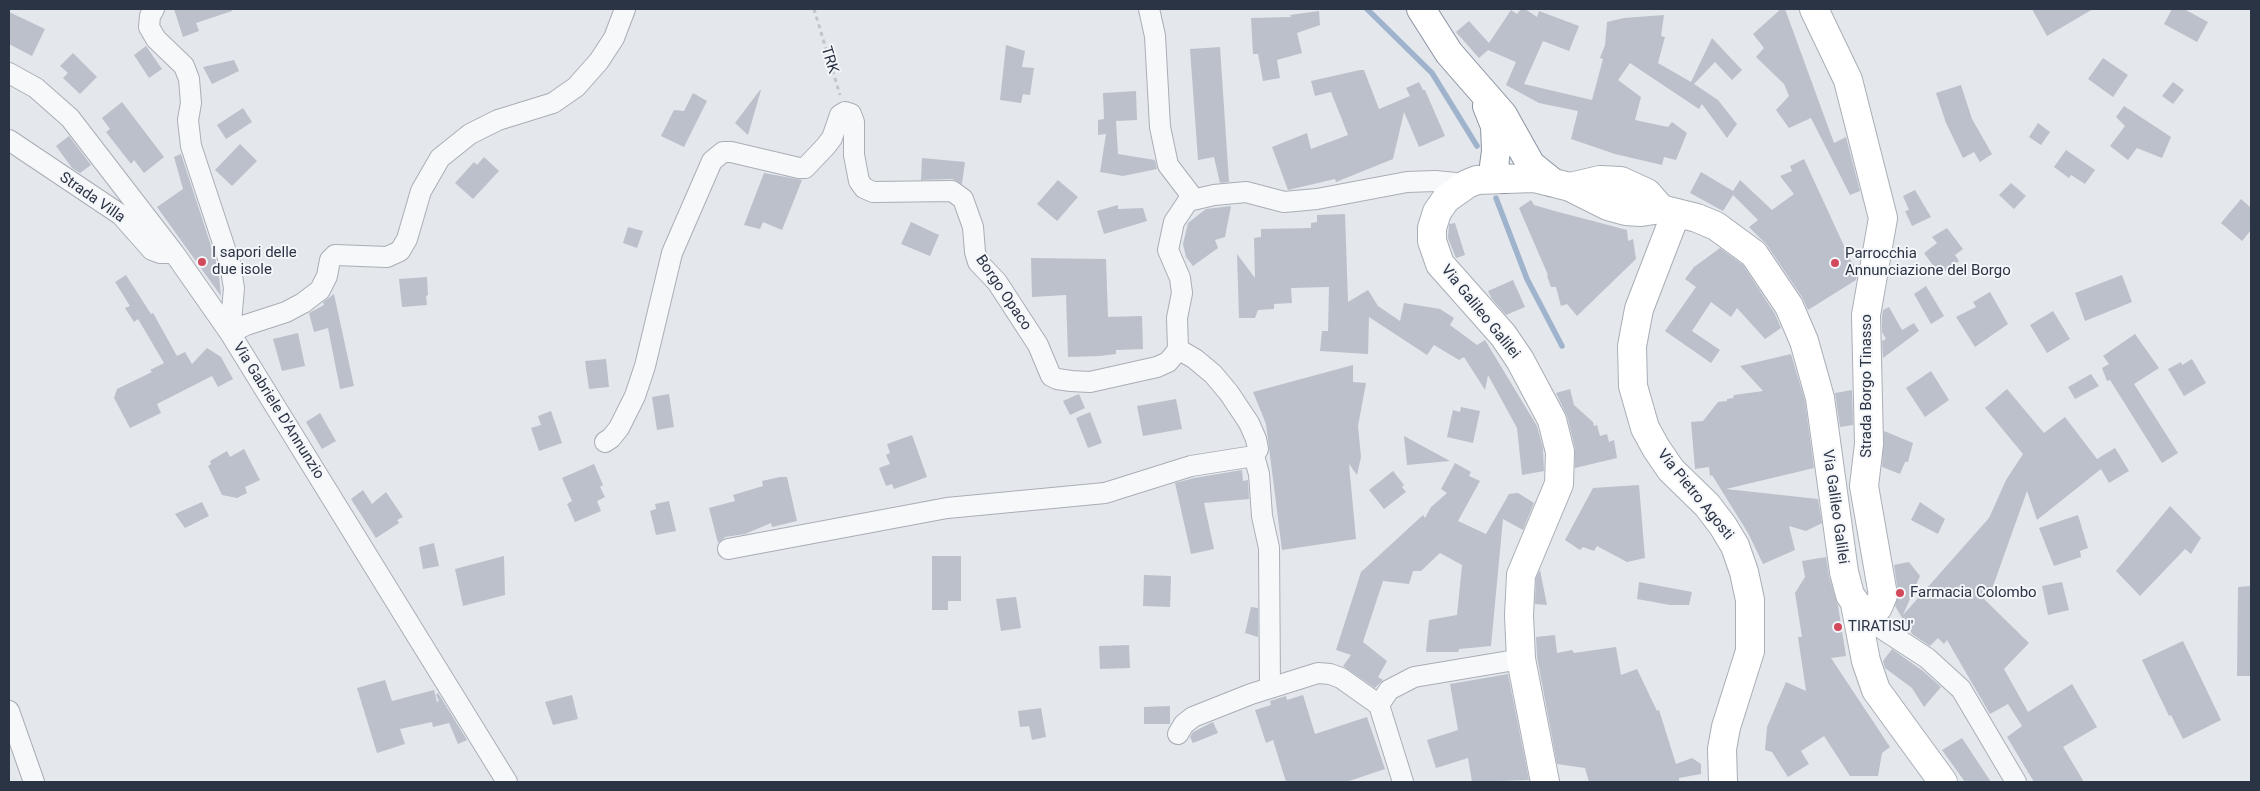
<!DOCTYPE html>
<style>
body{margin:0}
#map{position:relative;width:2260px;height:791px;overflow:hidden;background:#e4e7ec;font-family:Roboto,sans-serif}
canvas{display:block}
.frame{position:absolute;inset:0;border:10px solid #2b3445;pointer-events:none}
</style>
<div id="map">
<canvas width="2260" height="791"></canvas>
<div class="frame"></div>
</div>
<script>
const c = document.querySelector('canvas').getContext('2d');
c.lineJoin = 'round';
const toPath = rows => new Path2D(rows.map(r => 'M' + r).join(''));
function strokePath(path, color, width, dash) { c.strokeStyle = color; c.lineWidth = width; c.lineCap = dash ? 'butt' : 'round'; c.setLineDash(dash || []); c.stroke(path); }
function fillPath(path, color) { c.fillStyle = color; c.fill(path, 'evenodd'); }
function write(font, color, halo, rows, align = 'center') {
  c.font = font + ' Roboto,sans-serif'; c.lineWidth = 4; c.setLineDash([]); c.textBaseline = 'middle'; c.strokeStyle = halo; c.fillStyle = color; for (const [text, x, y, turn = 0] of rows) {
    c.save(); c.translate(x, y); c.rotate((+turn || 0) * Math.PI / 180); c.textAlign = isNaN(turn) ? turn : align; if (halo) c.strokeText(text, 0, 0); c.fillText(text, 0, 0); c.restore();
  }
}
strokePath(toPath([
 [1367,9,1432,73,1477,146],
 [1496,198,1527,279,1562,346]
]), '#9fb4cc', 5.5);
fillPath(toPath([
 [174,9,231,9,232,11,196,23,199,31,183,37],
 [1521,9,1525,9,1537,17,1539,11,1579,26,1569,51,1543,41,1524,84,1592,100,1603,59,1600,58,1605,45,1607,22,1624,18,1664,15,1661,36,1665,37,1658,63,1691,82,1712,38,1742,70,1732,80,1715,62,1694,84,1718,100,1737,124,1727,138,1702,104,1699,109,1630,63,1618,80,1641,97,1635,120,1668,127,1672,122,1687,133,1676,160,1664,157,1662,165,1615,154,1571,139,1578,111,1539,103,1506,85,1516,62,1488,50,1479,58,1456,32,1469,21,1489,43,1511,10,1517,14],
 [1781,9,1785,9,1834,143,1846,137,1860,191,1850,195,1811,118,1789,128,1776,110,1789,96,1784,84,1756,57,1764,48,1753,34],
 [2032,9,2093,9,2047,36],
 [2172,9,2184,9,2208,22,2197,42,2164,24],
 [1319,11,1320,25,1297,33,1302,53,1277,60,1280,78,1263,81,1258,54,1253,54,1251,18,1291,17,1290,15],
 [9,12,45,29,32,56,9,44],
 [1006,45,1025,51,1022,67,1034,68,1030,95,1023,94,1021,103,1000,100],
 [146,46,162,69,149,78,134,55],
 [1220,47,1229,182,1220,183,1214,157,1198,160,1190,49],
 [73,53,97,77,80,94,63,78,68,73,60,66],
 [2103,58,2128,75,2113,97,2088,79],
 [234,60,239,71,212,84,203,67],
 [1360,70,1364,70,1379,109,1410,96,1406,88,1419,82,1423,90,1425,90,1445,136,1419,147,1404,112,1393,159,1336,182,1335,179,1288,190,1272,147,1307,133,1311,149,1348,135,1331,92,1315,96,1311,81],
 [2173,82,2184,90,2173,104,2162,96],
 [1961,85,1972,119,1992,154,1980,162,1974,152,1963,158,1946,123,1936,93],
 [760,90,761,90,748,135,735,123],
 [1136,91,1137,120,1116,121,1118,154,1155,160,1157,169,1123,176,1100,172,1106,134,1098,135,1098,120,1104,119,1103,93],
 [693,93,707,101,684,147,661,136,674,110,684,111],
 [122,102,164,157,144,173,134,160,131,164,106,132,110,129,102,118],
 [2124,106,2171,137,2162,158,2137,148,2128,160,2110,146,2125,126,2116,117],
 [243,108,252,122,226,139,217,125],
 [2038,123,2050,132,2041,145,2029,137],
 [69,136,91,165,80,173,72,168,56,146],
 [240,144,257,161,232,186,215,170],
 [2066,150,2095,170,2085,184,2071,175,2069,178,2054,167],
 [181,154,218,267,221,296,157,207,183,189,174,157],
 [484,157,499,171,473,199,455,183,474,162,477,165],
 [922,158,965,162,962,184,952,179,921,180],
 [1804,159,1845,248,1843,249,1858,271,1856,280,1808,310,1802,297,1767,245,1749,227,1758,220,1733,195,1723,211,1690,193,1701,172,1733,191,1740,180,1772,210,1794,194,1780,176,1792,171,1790,166],
 [764,173,802,180,782,230,763,222,760,229,744,225],
 [1058,180,1078,197,1057,221,1037,204],
 [2011,183,2026,196,2014,209,1999,195],
 [1915,190,1931,217,1912,226,1905,211,1909,210,1903,196],
 [2241,199,2251,208,2251,230,2242,241,2221,223],
 [1531,200,1534,205,1551,210,1627,230,1628,241,1633,239,1636,259,1577,316,1567,304,1561,306,1556,287,1551,287,1547,276,1548,275,1519,208],
 [1118,205,1118,209,1143,208,1147,221,1104,234,1097,211],
 [1231,206,1225,237,1215,240,1218,248,1193,266,1186,257,1183,244,1188,223,1206,209],
 [1345,214,1348,302,1368,290,1378,306,1400,321,1404,303,1440,309,1454,318,1450,325,1477,345,1485,340,1537,426,1543,448,1544,471,1522,475,1517,428,1488,375,1485,390,1464,357,1459,360,1434,345,1427,355,1369,317,1368,354,1320,351,1322,331,1328,331,1329,287,1291,288,1292,303,1274,304,1274,309,1258,310,1255,318,1239,318,1237,254,1255,278,1254,238,1261,237,1261,229,1311,228,1311,223,1317,222,1317,215],
 [911,222,939,235,930,256,901,244],
 [1455,223,1465,255,1456,258,1448,238,1449,224],
 [628,227,643,231,637,248,623,243],
 [1947,228,1963,249,1955,255,1959,261,1940,275,1924,253,1937,243,1932,237],
 [1720,248,1743,265,1775,314,1781,328,1765,339,1737,308,1731,317,1711,302,1692,331,1720,350,1711,363,1665,331,1696,287,1685,279,1694,267],
 [1031,258,1106,259,1108,317,1142,316,1143,349,1116,350,1116,354,1100,356,1068,357,1066,295,1032,297],
 [126,275,151,314,153,313,177,356,185,352,192,364,207,348,221,357,233,379,218,387,212,376,157,404,161,413,130,428,114,398,117,389,152,372,150,370,164,363,138,319,134,322,125,308,130,306,115,282],
 [2122,275,2132,302,2085,321,2075,293],
 [427,277,428,295,426,296,427,305,402,307,399,279],
 [1513,280,1525,307,1506,315,1492,299,1488,291],
 [1926,286,1944,316,1931,324,1914,294],
 [1990,292,2008,324,1975,347,1956,317,1976,307,1973,302],
 [334,294,354,386,340,389,328,328,314,332,309,313,324,305,323,302],
 [1889,307,1902,330,1914,323,1919,331,1883,358,1882,341,1886,339,1882,332,1882,316,1883,310],
 [2053,311,2070,339,2047,353,2030,325],
 [298,333,305,366,282,371,273,339],
 [2135,334,2159,368,2134,384,2178,453,2162,463,2110,380,2107,381,2102,368,2109,364,2103,356],
 [1791,354,1805,401,1814,468,1726,489,1818,499,1822,523,1806,531,1789,526,1795,550,1763,564,1748,533,1712,475,1710,476,1709,467,1695,469,1691,422,1703,421,1718,402,1727,401,1727,399,1733,398,1734,395,1763,391,1740,366],
 [606,359,609,387,589,389,585,361],
 [2192,359,2206,383,2184,396,2168,369,2181,362,2182,365],
 [1353,365,1353,382,1366,383,1358,426,1361,457,1357,475,1349,464,1356,539,1282,550,1266,424,1253,392],
 [1931,371,1949,400,1925,417,1906,388],
 [2091,374,2099,386,2075,399,2068,387],
 [1570,389,1574,405,1593,422,1594,426,1597,425,1600,436,1607,434,1609,442,1614,440,1617,458,1575,468,1575,448,1567,416,1556,393],
 [2007,389,2044,433,2065,417,2097,459,2115,448,2129,471,2109,483,2101,469,2037,520,2027,491,1992,589,1984,599,2029,643,2004,669,2028,712,2072,684,2097,727,2063,747,2084,782,2034,782,2007,737,2022,726,2008,704,1990,714,1947,640,1944,644,1938,638,1930,646,1912,634,1895,606,1898,593,1894,565,1909,562,1920,576,1903,615,1989,518,2006,480,2023,454,1985,408],
 [1852,390,1853,425,1840,427,1835,393],
 [669,394,674,427,657,430,652,397],
 [1079,394,1085,408,1070,415,1063,401],
 [1176,399,1182,429,1143,436,1137,406],
 [1461,407,1480,411,1473,443,1447,437,1453,410,1460,412],
 [551,411,562,443,539,451,531,428,541,425,538,416],
 [1090,412,1102,443,1088,448,1076,418],
 [320,413,336,441,322,449,306,422],
 [1884,431,1913,443,1908,462,1905,462,1900,474,1882,467],
 [912,435,927,477,894,489,892,484,886,486,879,468,890,464,886,455,890,453,887,444],
 [1404,436,1450,461,1407,465],
 [244,449,260,480,245,487,247,493,237,498,222,495,208,466,211,464,210,461,227,451,230,457],
 [1455,463,1471,472,1469,476,1480,481,1458,521,1486,534,1509,494,1518,493,1534,503,1523,530,1503,519,1491,646,1459,649,1458,652,1426,652,1429,620,1457,615,1462,565,1440,553,1421,571,1413,571,1409,584,1383,581,1363,642,1387,661,1378,677,1383,680,1375,688,1343,666,1351,655,1336,650,1361,572,1423,515,1425,518,1431,507,1447,493,1441,489],
 [594,464,603,485,600,487,605,497,597,501,601,511,575,522,567,504,572,501,562,478],
 [1242,470,1243,481,1248,480,1249,499,1204,503,1214,549,1191,554,1175,483,1194,478],
 [1393,471,1404,485,1402,487,1406,492,1384,509,1369,490],
 [780,477,787,477,797,521,772,527,771,523,745,534,725,537,718,543,709,508,735,501,733,495,763,486,762,481],
 [1639,485,1645,558,1627,562,1597,546,1594,551,1583,547,1580,550,1565,540,1593,488],
 [363,490,372,504,386,492,403,517,397,520,399,523,376,538,351,499],
 [669,501,676,531,656,535,650,511,656,509,655,504],
 [202,502,209,516,185,528,175,514],
 [1920,502,1945,519,1938,534,1911,520],
 [2170,506,2201,538,2191,554,2185,549,2140,596,2116,571],
 [2078,515,2088,548,2080,551,2081,557,2054,566,2039,528],
 [434,543,439,566,423,569,419,547],
 [504,556,505,595,463,606,455,569],
 [932,556,961,556,961,601,948,601,948,610,932,610],
 [1826,557,1829,576,1838,606,1846,656,1831,658,1890,747,1882,753,1878,776,1850,776,1824,736,1801,751,1809,764,1788,777,1772,752,1765,750,1767,727,1786,682,1806,691,1798,637,1802,637,1795,593,1805,577,1802,561],
 [1540,570,1547,605,1535,604,1536,578],
 [1144,575,1171,576,1170,607,1143,606],
 [1639,582,1692,592,1689,605,1670,605,1637,599],
 [2062,582,2069,610,2048,615,2042,586],
 [2251,586,2251,676,2237,676,2238,587],
 [1016,597,1021,628,1001,631,996,599],
 [1251,607,1258,608,1258,637,1245,633],
 [1555,635,1557,653,1572,650,1574,653,1616,647,1621,675,1637,669,1657,711,1659,710,1676,764,1692,758,1701,764,1701,774,1679,778,1679,782,1589,782,1585,768,1557,764,1537,657,1536,637],
 [2183,641,2221,720,2183,739,2171,715,2169,716,2142,660],
 [1129,645,1130,668,1100,669,1099,646],
 [1892,649,1923,671,1941,687,1924,707,1912,688,1885,668,1883,661],
 [1508,674,1529,780,1472,782,1468,758,1436,768,1427,740,1458,730,1450,684],
 [385,680,392,701,434,690,437,702,439,701,436,695,438,693,467,740,458,744,449,723,433,727,432,722,400,729,405,744,377,753,357,688],
 [572,695,578,719,553,725,545,702],
 [1303,695,1315,734,1367,717,1385,769,1346,782,1286,782,1273,740,1266,743,1255,710,1271,705,1270,701,1286,696,1287,700],
 [1170,706,1170,724,1144,724,1144,707],
 [1041,708,1046,737,1032,740,1029,726,1020,727,1018,711],
 [1213,722,1218,733,1193,743,1190,737,1193,732],
 [1962,738,1991,782,1965,782,1942,750]
]), '#bbc0ca');
const street = toPath([
 [154,9,150,16,149,27,156,39,184,66,189,79,191,103,188,120,191,146,230,264,234,288,230,333],
 [1149,9,1155,36,1160,127,1168,165,1194,199],
 [9,73,36,88,70,118,174,253,230,333,507,782],
 [9,140,121,215,152,250,160,253,174,253],
 [230,333,246,325,286,312,303,303,320,290,327,276,330,260,335,255,387,257,400,251,407,239,421,191,440,158,470,134,498,120,553,103,576,87,599,61,614,38,625,9],
 [605,442,611,438,619,428,635,396,645,366,672,253,712,161,723,152,731,152,799,168,805,168,825,147,832,138,840,115,845,112,851,114,854,122,854,155,859,181,864,188,873,192,952,191,963,199,973,227,975,252,978,262,997,282,1038,345,1051,376,1057,379,1071,381,1090,382,1157,367,1168,362,1174,355,1178,349,1177,318,1182,293,1180,278,1168,250,1174,222,1188,201,1214,195,1246,192,1284,202,1317,199,1407,182,1435,181,1467,184],
 [1254,456,1259,474,1262,516,1269,548,1270,687],
 [728,549,947,508,1105,493,1191,466,1254,456,1258,449,1256,439,1249,423,1229,393,1213,374,1195,359,1178,349],
 [1867,619,1927,658,1961,689,2016,782],
 [9,711,34,782],
 [1178,734,1184,724,1193,717,1251,694,1318,673,1330,674,1341,678,1379,705],
 [1403,782,1379,705,1389,690,1414,677,1521,659]
]);
const secondary = toPath([
 [1570,187,1600,180,1621,181,1647,193,1661,209],
 [1676,213,1639,309,1632,346,1633,386,1645,428,1656,448,1671,470,1707,505,1723,526,1735,546,1744,572,1750,600,1750,651,1726,727,1722,749,1723,782],
 [1855,604,1866,661,1876,690,1943,782],
 [1545,782,1521,659,1519,615,1521,575,1559,484,1560,452,1552,420,1520,360,1503,335,1440,264,1432,241,1432,228,1437,212,1446,199,1467,184,1477,180,1534,178,1570,187,1608,206,1626,211,1641,212,1661,209,1697,218,1716,226,1754,254,1789,306,1804,341,1820,398,1844,572,1850,595,1867,619,1878,607,1883,595,1864,486,1869,444,1866,315,1883,218,1848,80,1814,9]
]);
const highway = toPath([
 [1421,9,1449,53,1503,115,1531,165,1552,182],
 [1487,106,1495,126,1496,151,1494,166,1499,175,1504,179]
]);
strokePath(street, '#a9aeb7', 22);
strokePath(secondary, '#a9aeb7', 30);
strokePath(highway, '#8b94a3', 30);
strokePath(toPath([
 [814,9,840,95]
]), '#c2c5cb', 3, [4, 4]);
strokePath(street, '#f7f8fa', 20);
strokePath(secondary, '#fff', 28);
strokePath(highway, '#fff', 28);
for (const [x, y, r, color] of [
 [202,262,5,"#d1495b"],
 [1835,263,5,"#d1495b"],
 [1900,593,5,"#d1495b"],
 [1838,627,5,"#d1495b"]
]) { const dot = new Path2D(); dot.arc(x, y, r, 0, 2 * Math.PI); c.fillStyle = color; c.fill(dot); strokePath(dot, '#f4f6f9', 2); }
write('15px', '#2b3445', '#f4f6f9', [
 ["TRK",829,60,73],
 ["Strada Villa",92,198,35],
 ["Borgo Opaco",1003,293,56],
 ["Via Galileo Galilei",1480,312,51],
 ["Strada Borgo Tinasso",1867,386,-90],
 ["Via Gabriele D'Annunzio",278,411,58],
 ["Via Pietro Agosti",1695,495,51],
 ["Via Galileo Galilei",1835,507,82]
]);
write('15px', '#2b3445', '#f4f6f9', [
 ["I sapori delle",212,253],
 ["due isole",212,270],
 ["Parrocchia",1845,254],
 ["Annunciazione del Borgo",1845,271],
 ["Farmacia Colombo",1910,593],
 ["TIRATISU'",1848,627]
], 'left');
</script>
